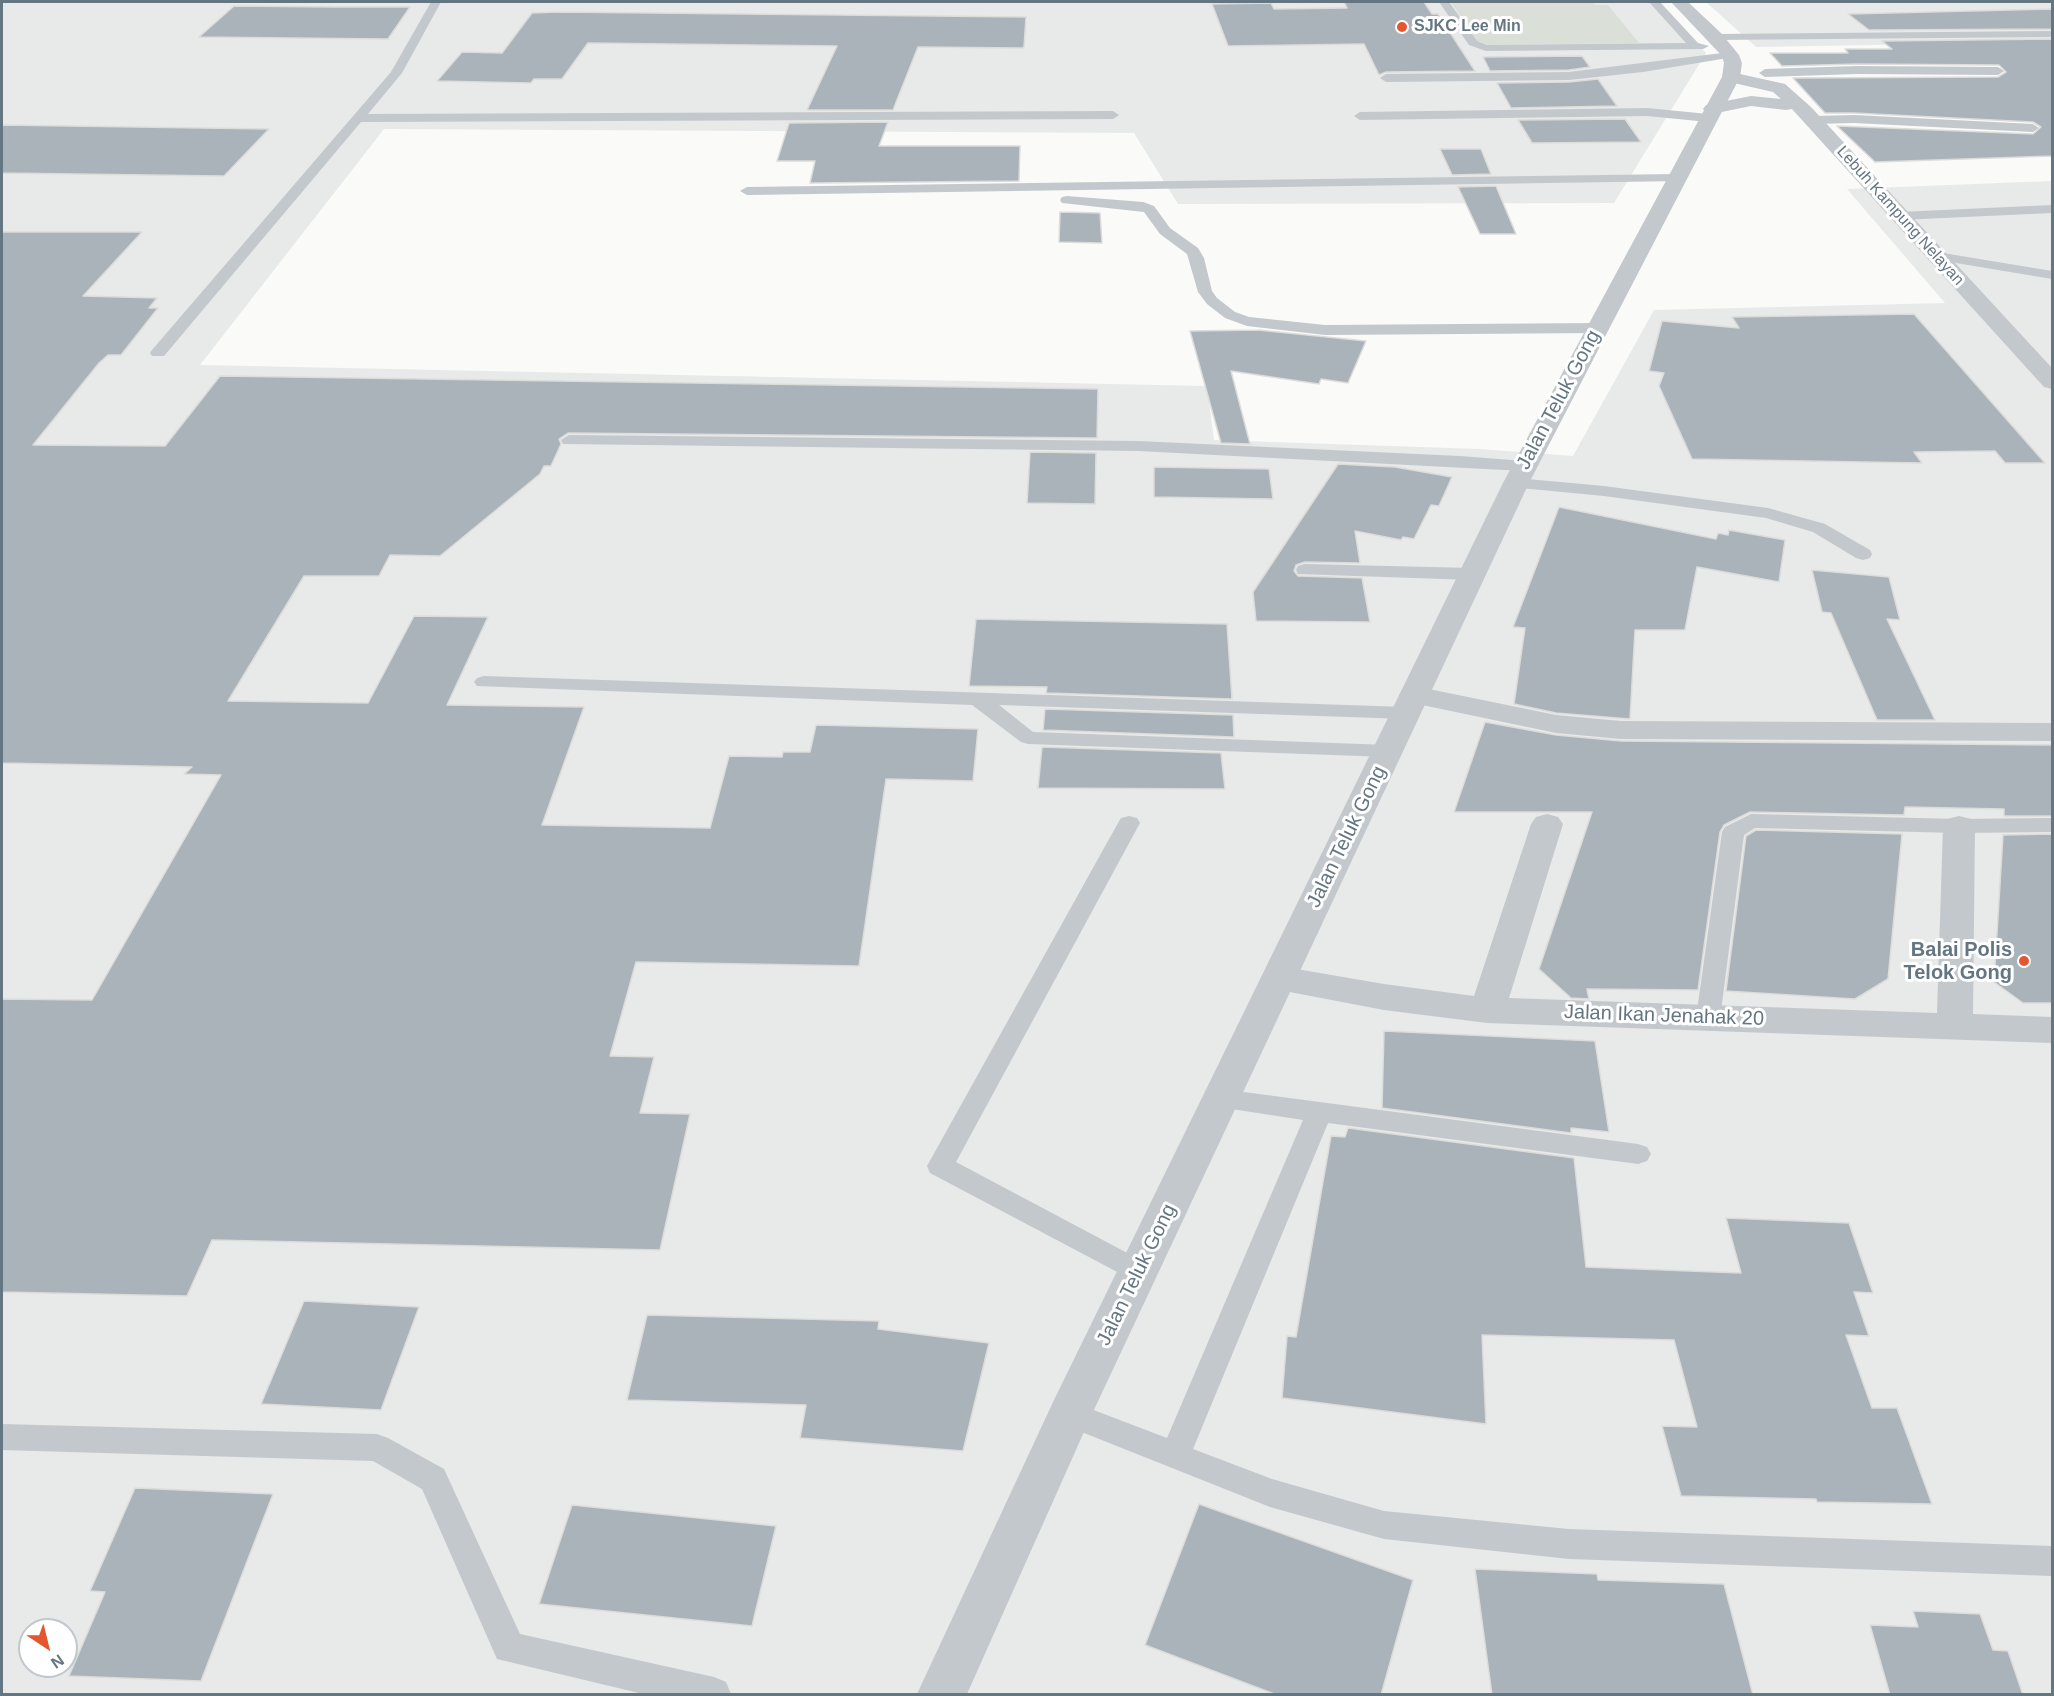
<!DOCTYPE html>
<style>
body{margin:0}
#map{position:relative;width:2054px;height:1696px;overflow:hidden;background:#fafaf8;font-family:Arial,sans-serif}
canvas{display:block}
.frame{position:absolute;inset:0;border:3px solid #657683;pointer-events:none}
.north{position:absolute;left:18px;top:1618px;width:60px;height:60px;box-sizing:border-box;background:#fff;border:2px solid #c1c8cd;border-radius:50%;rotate:145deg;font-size:16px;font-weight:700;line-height:24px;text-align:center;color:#657683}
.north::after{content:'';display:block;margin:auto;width:21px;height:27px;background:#e4572e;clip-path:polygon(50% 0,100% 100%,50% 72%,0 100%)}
</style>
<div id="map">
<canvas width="2054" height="1696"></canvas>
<div class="frame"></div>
<div class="north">N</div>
</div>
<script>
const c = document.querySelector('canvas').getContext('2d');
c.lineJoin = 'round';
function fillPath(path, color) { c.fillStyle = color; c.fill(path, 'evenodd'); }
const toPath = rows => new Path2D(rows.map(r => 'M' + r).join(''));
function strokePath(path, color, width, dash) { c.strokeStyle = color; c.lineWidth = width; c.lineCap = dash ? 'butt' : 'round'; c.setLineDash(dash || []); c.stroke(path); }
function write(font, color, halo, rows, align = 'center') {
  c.font = font + ' Arial,sans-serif'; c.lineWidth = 6; c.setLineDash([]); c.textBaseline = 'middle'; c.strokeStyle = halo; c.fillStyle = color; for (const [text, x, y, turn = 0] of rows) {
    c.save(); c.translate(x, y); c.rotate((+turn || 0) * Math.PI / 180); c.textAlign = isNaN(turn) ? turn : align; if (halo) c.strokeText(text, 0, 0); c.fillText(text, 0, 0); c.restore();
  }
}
fillPath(toPath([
 [2,2,1657,2,1706,53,1614,203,1178,204,1134,133,384,129,200,365,1207,386,1214,440,1479,449,1573,456,1654,310,1945,303,1847,189,2052,181,2052,1694,2,1694],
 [30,1630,66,1630,66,1666,30,1666],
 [1706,2,2052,2,2052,42,1756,47]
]), '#e8e9e9');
fillPath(toPath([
 [1451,2,1592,2,1596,5,1608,5,1639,43,1489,45,1477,41]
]), '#dadfd7');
const building = toPath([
 [1344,2,1424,2,1432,14,1438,14,1475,71,1386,72,1379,75,1364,44,1228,46,1212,4,1271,3,1274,9,1347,8,1344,2],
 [234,6,335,7,410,7,388,39,199,37,234,6],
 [2052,9,2052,29,1869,30,1848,14,2052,9],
 [557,12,1026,17,1024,47,1022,48,918,47,893,110,807,110,837,46,588,43,562,79,534,79,531,83,437,81,462,52,502,53,532,13,557,12],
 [2052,39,2052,156,1875,162,1837,126,2033,134,2041,127,2033,122,1854,113,1825,113,1793,78,1998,77,2006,72,1999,65,1857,64,1782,66,1770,53,1848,53,1845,49,1892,49,1882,41,2052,39],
 [1582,56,1590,67,1569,70,1490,71,1483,57,1582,56],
 [1598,79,1617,106,1511,108,1497,83,1569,82,1598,79],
 [1625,119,1641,142,1532,143,1518,120,1625,119],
 [888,122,879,146,1020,146,1019,181,810,183,815,161,777,161,789,123,888,122],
 [2,125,269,129,224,176,2,173,2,125],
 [1440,149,1481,149,1491,174,1452,175,1440,149],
 [1496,186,1516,234,1480,234,1458,187,1496,186],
 [1060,212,1100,213,1102,243,1059,242,1060,212],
 [2,232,142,232,83,296,157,298,149,308,158,308,121,355,108,355,99,363,33,445,165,446,220,376,1098,389,1097,438,568,433,559,439,561,444,551,466,544,466,540,474,440,556,390,555,379,576,304,576,228,701,368,703,414,616,488,617,447,705,584,707,542,825,710,828,729,756,782,757,783,752,810,752,816,725,978,729,973,781,886,779,859,966,636,962,610,1056,654,1057,640,1113,690,1114,660,1250,212,1240,187,1296,2,1292,2,999,92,1000,221,775,184,774,192,767,2,763,2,232],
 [1914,314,2045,463,2005,463,1995,451,1914,452,1922,463,1692,459,1659,386,1664,373,1649,371,1662,321,1739,328,1732,317,1914,314],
 [1258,330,1366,341,1348,383,1321,379,1319,384,1231,371,1250,444,1221,443,1190,331,1258,330],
 [1030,452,1096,453,1095,504,1027,503,1030,452],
 [1338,464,1395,467,1452,477,1439,506,1431,505,1414,539,1403,537,1401,540,1355,531,1360,563,1305,562,1296,565,1294,571,1298,576,1362,578,1370,622,1256,621,1253,592,1338,464],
 [1154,467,1269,469,1273,499,1154,497,1154,467],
 [1559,507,1716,539,1718,533,1728,535,1729,530,1785,540,1779,582,1697,567,1685,630,1635,630,1630,719,1556,713,1514,704,1525,628,1513,627,1559,507],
 [1812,570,1889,577,1900,620,1887,619,1935,720,1877,720,1831,613,1822,612,1812,570],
 [976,619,1227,624,1232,699,1046,693,1047,687,969,686,976,619],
 [1045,709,1233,715,1234,737,1043,730,1045,709],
 [1485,722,1556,735,1621,741,2052,745,2052,816,2004,816,2004,809,1905,807,1904,815,1750,812,1724,825,1720,832,1698,990,1587,989,1589,999,1571,998,1539,969,1592,812,1454,812,1485,722],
 [1042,747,1221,753,1225,789,1038,788,1042,747],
 [1756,830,1902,834,1888,979,1855,999,1726,991,1746,836,1756,830],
 [2052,834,2052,1003,2023,1003,1994,982,2003,835,2052,834],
 [1384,1031,1595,1041,1609,1132,1571,1128,1571,1133,1382,1108,1384,1031],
 [1348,1128,1574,1158,1586,1267,1741,1273,1726,1218,1849,1223,1873,1293,1854,1292,1869,1336,1846,1335,1872,1408,1897,1408,1932,1504,1817,1502,1816,1499,1681,1496,1662,1426,1697,1427,1674,1340,1482,1335,1486,1424,1282,1398,1287,1336,1296,1337,1331,1136,1345,1137,1348,1128],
 [304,1301,419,1307,381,1410,261,1404,304,1301],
 [647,1315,879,1321,878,1329,989,1343,963,1451,800,1438,806,1405,627,1400,647,1315],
 [135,1488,273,1494,201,1681,69,1676,105,1592,90,1591,135,1488],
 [1199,1504,1413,1580,1381,1695,1277,1695,1145,1645,1199,1504],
 [572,1505,776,1526,752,1626,539,1604,572,1505],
 [1475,1569,1597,1574,1598,1580,1724,1584,1753,1695,1492,1695,1475,1569],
 [1913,1611,1980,1614,1993,1650,2008,1651,2023,1695,1890,1695,1870,1625,1918,1627,1913,1611]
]);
fillPath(building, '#aab3b9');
strokePath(building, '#dcdcda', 1.5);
fillPath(toPath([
 [431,2,441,2,402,73,368,114,1113,111,1119,115,1113,119,361,122,164,356,152,356,150,353,152,350,391,72,431,2],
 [1439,2,1449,2,1477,41,1487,45,1686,43,1649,2,1660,2,1698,43,1709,46,1703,49,1486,51,1469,45,1439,2],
 [2052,31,2052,37,1715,40,1709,37,1715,34,2052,31],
 [1730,52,1734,53,1734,57,1643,72,1569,80,1386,82,1380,78,1386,74,1569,72,1730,52],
 [1857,66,1998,67,2004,71,1998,75,1857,74,1765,77,1759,73,1765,69,1857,66],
 [1647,108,1708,114,1714,118,1708,122,1647,116,1360,120,1354,116,1360,112,1647,108],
 [1854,115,2033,124,2039,128,2033,132,1854,123,1813,124,1807,120,1813,116,1854,115],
 [1677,174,1682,175,1684,178,1682,181,747,195,740,191,747,187,1677,174],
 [1067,196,1143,202,1154,206,1170,228,1198,248,1204,258,1212,291,1217,298,1235,312,1249,317,1325,325,1598,323,1606,328,1598,333,1325,335,1247,326,1225,318,1207,304,1198,292,1187,254,1160,234,1144,212,1062,203,1060,200,1062,197,1067,196],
 [2052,205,2052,213,1900,220,1893,216,1900,212,2052,205],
 [1937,252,2052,271,2052,279,1932,259,1930,256,1937,252],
 [569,435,1138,441,1460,456,1524,461,1530,462,1533,466,1530,470,1524,471,1138,451,563,444,561,440,569,435],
 [1516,478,1604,486,1768,508,1825,524,1870,550,1872,554,1870,558,1863,560,1856,558,1813,532,1766,518,1604,496,1510,487,1507,483,1510,479,1516,478],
 [1305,564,1472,568,1479,570,1481,574,1479,578,1472,580,1298,574,1296,570,1298,566,1305,564],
 [484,676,1406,707,1413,709,1416,713,1413,717,1406,719,999,705,1033,732,1388,745,1395,746,1399,751,1395,756,1388,757,1028,744,1021,742,972,705,477,686,474,682,477,678,484,676],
 [1751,814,1959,819,2052,818,2052,832,1959,833,1755,828,1744,835,1720,1018,1717,1024,1708,1027,1699,1024,1696,1018,1722,832,1725,827,1751,814],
 [1129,816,1137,818,1140,823,956,1162,1148,1264,1152,1272,1148,1280,1138,1283,930,1173,927,1166,1118,823,1121,818,1129,816],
 [1221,1089,1638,1144,1647,1147,1651,1154,1647,1161,1638,1164,1328,1123,1193,1449,1272,1479,1384,1511,1569,1529,2052,1546,2052,1576,1569,1559,1384,1539,1270,1507,1059,1423,1055,1414,1059,1405,1070,1401,1167,1438,1303,1120,1212,1106,1208,1099,1212,1092,1221,1089],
 [2,1424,377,1434,388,1438,444,1469,520,1634,714,1677,726,1682,731,1694,643,1694,497,1659,422,1489,373,1461,2,1450,2,1424]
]), '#c3c8cc');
fillPath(toPath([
 [1731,72,1785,84,1811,107,2052,368,2052,389,2044,387,1792,109,1786,110,1751,106,1712,114,1706,113,1703,109,1706,105,1751,96,1781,99,1773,92,1725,81,1722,77,1725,73,1731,72],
 [1414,686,1556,715,1621,721,2052,723,2052,741,1621,739,1556,733,1403,701,1399,695,1403,689,1414,686],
 [1547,814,1558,817,1563,824,1509,998,1937,1013,1943,826,1947,819,1959,816,1971,819,1975,826,1973,1014,2052,1017,2052,1043,1487,1023,1384,1010,1279,990,1266,987,1261,978,1266,969,1279,966,1384,984,1474,996,1531,824,1536,817,1547,814]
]), '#c3c8cc');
fillPath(toPath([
 [1671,2,1688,2,1721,33,1739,55,1742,63,1740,77,1529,483,1092,1414,967,1694,917,1694,1054,1400,1503,483,1722,77,1724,63,1722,56,1671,2]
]), '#c3c8cc');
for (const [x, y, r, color] of [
 [1402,27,6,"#e4572e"],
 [2024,961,6,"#e4572e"]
]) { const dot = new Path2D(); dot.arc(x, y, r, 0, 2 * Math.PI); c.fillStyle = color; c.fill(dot); strokePath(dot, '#fff', 2); }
write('bold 16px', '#657683', '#fff', [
 ["SJKC Lee Min",1414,27]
], 'left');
write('16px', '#657683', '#fff', [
 ["Lebuh Kampung Nelayan",1900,216,48]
]);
write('20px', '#657683', '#fff', [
 ["Jalan Teluk Gong",1559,400,-62],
 ["Jalan Teluk Gong",1347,837,-64],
 ["Jalan Ikan Jenahak 20",1664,1016,2],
 ["Jalan Teluk Gong",1137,1275,-64]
]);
write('bold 20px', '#657683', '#fff', [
 ["Balai Polis",2012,950],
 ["Telok Gong",2012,973]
], 'right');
</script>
